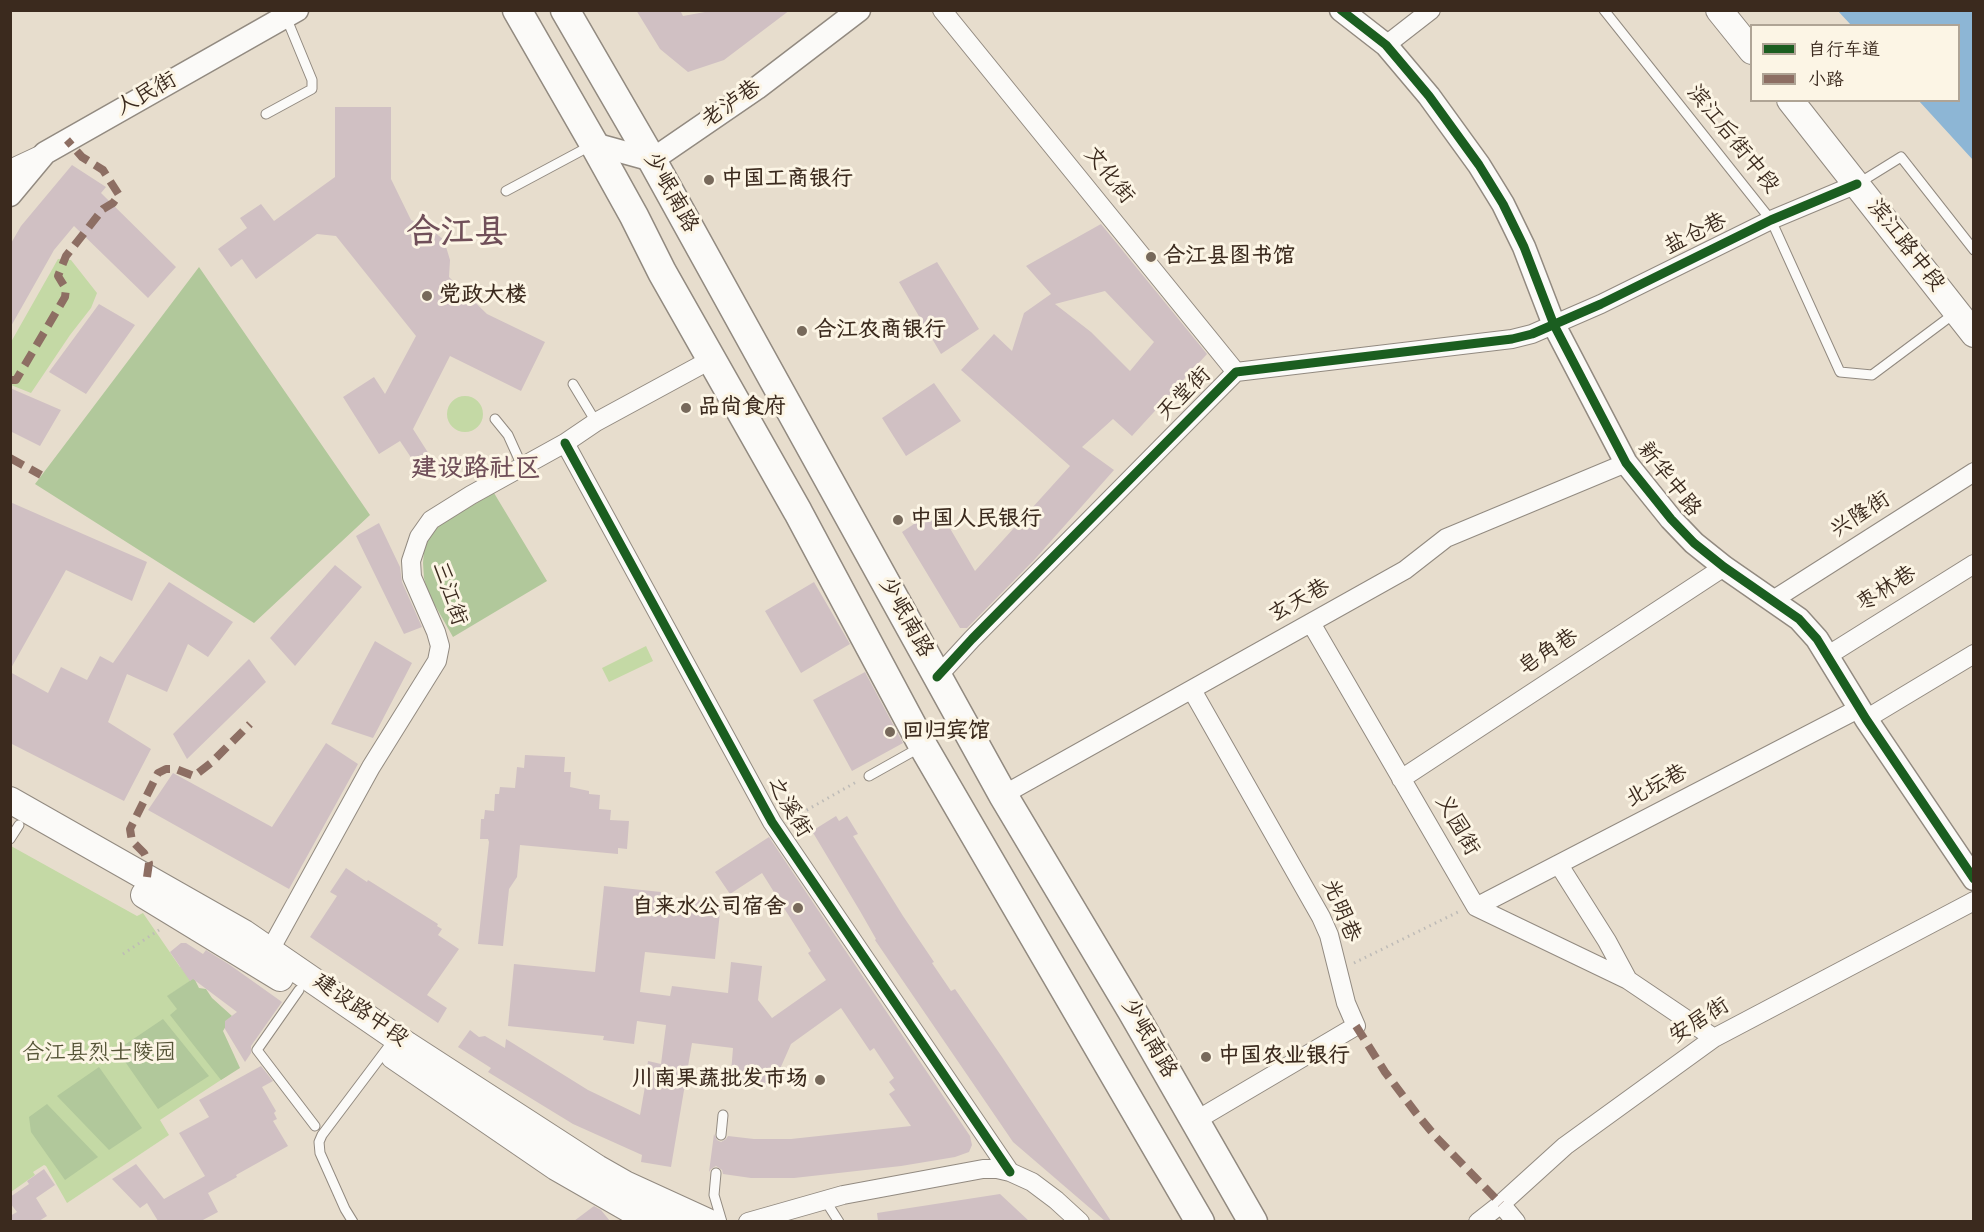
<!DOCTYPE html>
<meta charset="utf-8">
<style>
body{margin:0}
#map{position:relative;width:1984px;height:1232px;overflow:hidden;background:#e7ddcd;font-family:Mynerve,"LXGW WenKai TC",sans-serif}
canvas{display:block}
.frame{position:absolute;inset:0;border:12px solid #3b2a1e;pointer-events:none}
.legend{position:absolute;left:1750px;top:24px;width:210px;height:78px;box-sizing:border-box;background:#fcf5e5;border:2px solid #afa495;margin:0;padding:8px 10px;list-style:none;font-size:18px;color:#3b2a1e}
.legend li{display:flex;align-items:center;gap:12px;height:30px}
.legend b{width:30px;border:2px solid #afa495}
</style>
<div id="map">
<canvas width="1984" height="1232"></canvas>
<div class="frame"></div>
<ul class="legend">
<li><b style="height:8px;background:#1b5e20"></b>自行车道</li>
<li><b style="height:8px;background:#8d6e63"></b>小路</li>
</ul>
</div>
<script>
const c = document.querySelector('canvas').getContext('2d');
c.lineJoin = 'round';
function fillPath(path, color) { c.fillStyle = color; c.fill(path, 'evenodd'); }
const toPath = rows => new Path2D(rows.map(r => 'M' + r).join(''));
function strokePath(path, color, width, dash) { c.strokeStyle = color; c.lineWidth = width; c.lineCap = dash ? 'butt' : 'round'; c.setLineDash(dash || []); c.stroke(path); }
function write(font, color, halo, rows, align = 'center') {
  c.font = font + ' Mynerve,"LXGW WenKai TC",sans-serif'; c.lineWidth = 6; c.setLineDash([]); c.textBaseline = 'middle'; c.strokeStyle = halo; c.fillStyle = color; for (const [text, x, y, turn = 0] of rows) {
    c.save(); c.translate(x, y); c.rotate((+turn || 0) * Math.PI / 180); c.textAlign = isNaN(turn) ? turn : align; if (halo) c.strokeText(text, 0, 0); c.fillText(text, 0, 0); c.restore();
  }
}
fillPath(toPath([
 [58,259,71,260,97,293,91,308,70,335,31,393,11,385,11,342],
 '447 414a18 18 0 1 1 36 0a18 18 0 1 1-36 0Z',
 [646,646,653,661,609,682,602,668],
 [11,846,137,916,143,913,180,967,193,959,202,973,168,996,230,1074,160,1120,169,1135,67,1203,46,1166,44,1165,33,1172,35,1175,11,1192]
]), '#c4d9a5');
fillPath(toPath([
 [199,267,370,515,254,623,35,484],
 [494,493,547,581,453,637,428,593,424,578,423,563,424,550,430,535,442,523],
 [194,978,199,988,206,989,212,998,232,1016,223,1031,240,1068,221,1080,170,1015,177,1009,167,996],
 [163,1019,209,1076,158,1109,117,1050],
 [99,1067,142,1128,109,1150,57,1096],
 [47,1104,98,1157,65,1180,31,1132,29,1117]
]), '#b1c89b');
fillPath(toPath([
 [1838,11,1973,11,1973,160,1919,101,1958,100,1958,26,1851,25]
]), '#8db6d5');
fillPath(toPath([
 [636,10,680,10,683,16,716,10,790,10,724,60,688,72,660,49],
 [335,107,391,107,391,179,411,220,428,227,444,240,450,260,449,277,487,314,545,342,521,391,450,356,413,429,434,462,420,471,400,441,379,454,343,397,374,377,385,394,416,336,336,236,317,234,256,279,242,259,231,267,218,249,247,228,240,218,261,204,274,221,335,177],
 [72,165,106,187,101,193,176,267,148,298,74,226,54,250,10,328,10,245,21,226],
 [1101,224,1207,354,1132,436,1113,419,1082,447,1114,470,1035,559,967,628,960,628,902,532,938,508,975,571,1070,466,961,370,994,334,1012,351,1024,313,1051,294,1026,266],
 [1105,291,1154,342,1130,371,1091,332,1055,304],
 [937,262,979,329,941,354,899,282],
 [99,304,135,325,86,394,49,372],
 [934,383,961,421,906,456,882,418],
 [10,388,61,410,40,446,10,431],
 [10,502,147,562,132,601,66,570,10,670],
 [379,523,400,567,402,582,422,627,404,634,356,536],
 [335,565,362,587,295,666,270,638],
 [169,582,233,622,208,657,188,644,167,692,127,674,108,722,151,749,124,801,10,743,10,672,48,693,61,667,87,680,100,656,113,663],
 [814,582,850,644,801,673,765,611],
 [375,641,412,663,373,738,331,724],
 [249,659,266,682,187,759,173,734],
 [865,672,903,743,852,771,813,700],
 [326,743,358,764,289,889,148,810,173,773,272,827],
 [525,755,565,757,564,772,571,772,570,787,589,791,589,794,600,795,599,809,611,810,610,820,629,821,627,849,618,848,618,854,520,845,517,877,509,889,503,946,478,944,489,842,488,839,480,839,481,819,484,819,485,810,494,811,495,794,499,794,500,787,515,788,517,767,524,768],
 [836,816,839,821,847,816,858,834,853,836,903,916,934,962,932,963,951,991,955,989,1002,1057,1111,1221,1105,1221,1013,1142,875,940,876,939,860,911,812,831],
 [769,837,970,1136,972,1145,969,1152,955,1157,901,1166,794,1178,751,1178,723,1174,722,1170,716,1166,711,1169,709,1172,714,1134,717,1140,721,1142,726,1139,728,1136,754,1139,791,1139,911,1126,889,1094,895,1090,889,1082,894,1078,874,1048,870,1051,841,1008,791,1044,776,1078,772,1082,760,1088,730,1085,733,1048,692,1043,671,1167,641,1162,642,1155,573,1124,488,1072,491,1068,458,1047,470,1030,479,1037,485,1036,505,1048,506,1039,588,1090,640,1115,647,1075,646,1075,648,1061,661,1064,666,1025,637,1021,634,1044,603,1040,604,1036,508,1026,514,964,595,972,604,886,661,892,661,896,721,903,715,959,645,952,640,992,670,996,672,986,728,993,731,962,762,966,758,1000,772,1018,826,980,808,953,811,951,762,873,730,894,715,872],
 [346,868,367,882,368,880,438,924,437,926,442,929,438,935,459,949,427,995,447,1008,438,1023,310,937,337,896,330,892],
 [181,943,186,943,203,954,206,950,230,965,282,1002,251,1046,251,1053,245,1062,225,1029,225,1021,237,1012,193,979,190,981,170,952],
 [261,1066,273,1081,262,1087,276,1111,274,1113,277,1119,273,1121,288,1146,236,1175,237,1177,208,1193,218,1212,201,1221,158,1221,147,1203,140,1208,112,1179,136,1164,164,1199,205,1176,179,1133,209,1117,199,1100],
 [44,1169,55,1185,36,1198,47,1216,39,1221,10,1221,10,1216,17,1212,10,1203,10,1197,29,1184,27,1181],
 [1000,1194,1029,1221,878,1221,877,1213],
 [594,1206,601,1210,610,1221,574,1221]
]), '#d0c0c3');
const service = toPath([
 [1604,10,1771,220,1840,372,1872,375,1955,313],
 [266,114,312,89,312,80,286,17],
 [1859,183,1901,157,1974,250],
 [506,191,592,145],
 [573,384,596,422],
 [495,419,508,435,522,466],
 [869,776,919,748],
 [10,839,19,825],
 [299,990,257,1050,315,1126],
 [721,1135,723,1115],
 [716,1173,714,1195,722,1222],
 [825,1200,839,1222],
 [353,1222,345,1209,320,1153,319,1142,322,1135,389,1046]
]);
const minor = toPath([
 [942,10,1236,372],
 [1386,45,1431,10],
 [10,169,40,155],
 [565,443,772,822,1010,1172],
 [1773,600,1974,472],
 [1311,623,1476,907,1628,980,1714,1038],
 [1827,656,1974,564],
 [937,677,972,639,1236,372,1512,339,1532,334,1601,304,1771,220,1857,184],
 [1192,690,1321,917,1329,935,1346,1003,1356,1026,1195,1121],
 [1866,719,1974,654],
 [1401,779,1724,567],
 [1003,795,1405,570,1446,538,1626,463],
 [1559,865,1607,941,1628,980],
 [1476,907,1860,708],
 [264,961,371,767,437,661,440,646,436,632,412,577,411,561,419,537,431,520,471,495,565,443,596,422,712,359],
 [1501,1204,1516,1222],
 [748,1222,843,1195,983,1169,997,1169,1010,1172,1032,1182,1056,1200,1080,1222],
 [1478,1222,1501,1204,1565,1146,1714,1038,1974,901]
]);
const tertiary = toPath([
 [1341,10,1386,45,1429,96,1479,165,1503,204,1524,247,1554,325,1626,463,1671,519,1694,543,1724,567,1799,619,1817,639,1866,719,1974,879],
 [594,144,652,160,757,88,859,10],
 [10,195,45,153,297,10]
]);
const secondary = toPath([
 [1719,10,1752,51],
 [1790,100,1974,334],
 [10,800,244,933,407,1045,597,1168,625,1184,708,1222],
 [144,895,280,978],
 [394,1056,556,1167,631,1210,661,1222]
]);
const primary = toPath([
 [517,10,594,144,634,216,662,272,798,512,923,746,1200,1222],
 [565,10,652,160,1003,795,1132,1011,1253,1222]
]);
strokePath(service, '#928a80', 11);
strokePath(minor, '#928a80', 20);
strokePath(tertiary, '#928a80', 25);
strokePath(secondary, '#928a80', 28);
strokePath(primary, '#928a80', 31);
strokePath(toPath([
 [791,819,858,781],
 [123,954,159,930],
 [1354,963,1458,912]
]), '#bebbb7', 3, [1.5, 4.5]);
strokePath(service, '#fbfaf8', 9);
strokePath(minor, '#fbfaf8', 18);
strokePath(tertiary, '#fbfaf8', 22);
strokePath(secondary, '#fbfaf8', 26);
strokePath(primary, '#fbfaf8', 28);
strokePath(toPath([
 [10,380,16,380,65,297,66,289,58,276,66,256,103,209,113,203,119,195,103,170,82,157,67,140],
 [10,458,41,475],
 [147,877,149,863,144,853,132,841,130,829,158,773,166,769,176,769,194,776,211,763,250,724],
 [1356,1026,1385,1072,1416,1113,1436,1137,1501,1204]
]), '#8d6e63', 8, [15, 8]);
strokePath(toPath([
 [1341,10,1386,45,1429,96,1479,165,1503,204,1524,247,1554,325,1626,463,1671,519,1694,543,1724,567,1799,619,1817,639,1866,719,1974,879],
 [565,443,772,822,1010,1172],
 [937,677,972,639,1236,372,1512,339,1532,334,1601,304,1771,220,1857,184]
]), '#1b5e20', 9);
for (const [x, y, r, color] of [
 [709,180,6,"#77695b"],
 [1151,257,6,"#77695b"],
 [427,296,6,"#77695b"],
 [802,331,6,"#77695b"],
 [686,408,6,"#77695b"],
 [898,520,6,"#77695b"],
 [890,732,6,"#77695b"],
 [798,908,6,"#77695b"],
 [1206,1057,6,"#77695b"],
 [820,1080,6,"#77695b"]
]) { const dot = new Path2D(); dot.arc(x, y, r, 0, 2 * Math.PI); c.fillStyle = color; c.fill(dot); strokePath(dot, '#fcf5e5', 2); }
write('22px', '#3b2a1e', '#fcf5e5', [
 ["人民街",147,95,-29],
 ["老泸巷",732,105,-35],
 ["滨江后街中段",1732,140,51],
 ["文化街",1108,176,51],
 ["少岷南路",670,193,61],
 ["盐仓巷",1696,235,-26],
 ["滨江路中段",1905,246,52],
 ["天堂街",1185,395,-45],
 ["新华中路",1668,480,52],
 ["兴隆街",1861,516,-33],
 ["枣林巷",1887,590,-32],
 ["三江街",448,594,71],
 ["玄天巷",1300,602,-29],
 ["少岷南路",905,618,61],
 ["皂角巷",1549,653,-33],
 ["北坛巷",1657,787,-28],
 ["之溪街",788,808,59],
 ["义园街",1456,826,60],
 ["光明巷",1340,911,67],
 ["建设路中段",360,1011,35],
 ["安居街",1700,1022,-32],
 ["少岷南路",1148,1039,60]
]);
write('bold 22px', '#3b2a1e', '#fcf5e5', [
 ["中国工商银行",721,180],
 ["合江县图书馆",1163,257],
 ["党政大楼",439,296],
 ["合江农商银行",814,331],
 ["品尚食府",698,408],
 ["中国人民银行",910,520],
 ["回归宾馆",902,732],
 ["自来水公司宿舍",786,908,"right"],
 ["中国农业银行",1218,1057],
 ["川南果蔬批发市场",808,1080,"right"]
], 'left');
write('22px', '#565538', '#fcf5e5', [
 ["合江县烈士陵园",99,1054]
]);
write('bold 26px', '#704f59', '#fcf5e5', [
 ["建设路社区",476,471]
]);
write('bold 34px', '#704f59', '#fcf5e5', [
 ["合江县",457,235]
]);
</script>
